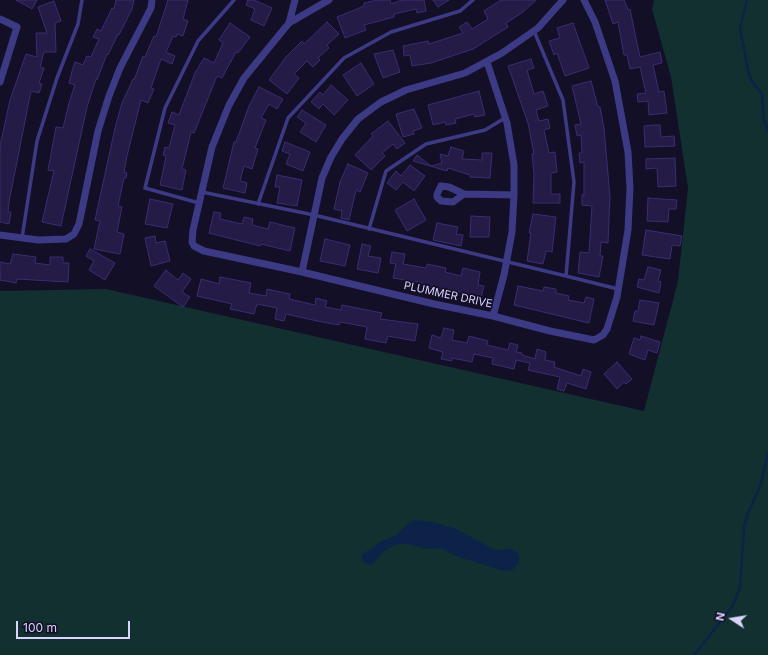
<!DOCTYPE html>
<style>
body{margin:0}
#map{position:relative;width:768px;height:655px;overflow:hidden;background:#130f26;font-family:Inter,sans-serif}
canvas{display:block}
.north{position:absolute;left:712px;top:599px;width:40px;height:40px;-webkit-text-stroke:3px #130f26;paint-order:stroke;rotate:282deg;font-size:11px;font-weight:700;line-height:16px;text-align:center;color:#d9d4ff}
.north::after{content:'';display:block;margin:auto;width:14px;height:18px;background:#d9d4ff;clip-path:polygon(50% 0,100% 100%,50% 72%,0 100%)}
.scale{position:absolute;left:16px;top:621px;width:114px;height:18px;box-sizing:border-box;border:2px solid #d9d4ff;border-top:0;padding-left:5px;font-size:12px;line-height:14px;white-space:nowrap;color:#d9d4ff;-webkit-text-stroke:3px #130f26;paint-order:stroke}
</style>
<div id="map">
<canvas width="768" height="655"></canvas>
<div class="north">N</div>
<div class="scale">100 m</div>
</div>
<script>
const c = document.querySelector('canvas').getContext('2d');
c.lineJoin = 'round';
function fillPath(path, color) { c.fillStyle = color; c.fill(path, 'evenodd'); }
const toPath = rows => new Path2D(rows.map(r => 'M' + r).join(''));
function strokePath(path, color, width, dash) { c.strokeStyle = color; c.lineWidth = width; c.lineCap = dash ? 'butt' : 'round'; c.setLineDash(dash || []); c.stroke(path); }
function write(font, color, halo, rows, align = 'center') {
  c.font = font + ' Inter,sans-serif'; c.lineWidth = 3.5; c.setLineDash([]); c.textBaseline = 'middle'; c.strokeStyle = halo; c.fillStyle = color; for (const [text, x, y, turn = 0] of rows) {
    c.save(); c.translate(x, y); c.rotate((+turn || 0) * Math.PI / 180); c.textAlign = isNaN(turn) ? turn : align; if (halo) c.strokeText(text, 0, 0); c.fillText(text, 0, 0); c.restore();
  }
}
fillPath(toPath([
 [654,0,768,0,768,655,0,655,0,291,106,289,644,411,678,281,688,188,671,77,652,9]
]), '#12302f');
fillPath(toPath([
 [415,520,433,522,456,529,495,550,512,549,519,554,519,564,512,570,504,571,456,556,440,548,429,549,407,544,398,544,389,548,382,553,372,565,364,563,362,559,362,555,367,551,372,549,381,541,397,535,406,525]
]), '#0c2248');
strokePath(toPath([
 [747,0,740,28,748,70,751,80,762,94,764,120,768,130],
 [694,655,732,607,740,588,744,528,747,515,760,487,768,454]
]), '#0c2248', 2.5);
const building = toPath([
 [16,0,37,0,32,9,16,0],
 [116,0,134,0,132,9,119,35,118,34,108,55,107,54,97,80,96,79,87,107,61,226,42,222,54,171,48,170,56,127,63,128,69,103,75,85,69,83,72,71,75,62,83,65,87,56,91,57,99,39,93,37,97,29,101,31,112,8,114,9,116,0],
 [168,0,188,0,183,19,188,21,183,36,177,34,176,37,173,36,166,52,175,56,172,64,161,59,151,88,154,89,148,103,141,100,127,156,124,172,127,173,126,178,124,178,118,206,122,207,117,232,124,234,120,254,94,249,100,221,95,220,115,128,122,103,133,79,134,80,143,56,145,57,154,36,156,37,168,0],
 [248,0,254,0,272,8,264,26,251,20,255,9,246,5,248,0],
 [378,0,390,0,391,4,402,0,424,0,426,11,417,13,416,9,394,14,394,17,364,25,366,30,345,38,337,17,364,6,364,3,378,0],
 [433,0,449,0,438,7,433,0],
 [501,0,536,0,523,12,506,23,508,27,473,49,431,63,412,66,410,55,404,56,403,46,428,41,429,44,463,33,459,27,467,22,472,29,488,19,484,11,501,0],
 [605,0,624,0,628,10,630,9,640,57,660,52,662,63,653,65,659,92,664,91,667,113,649,115,648,101,638,102,637,94,646,93,640,67,630,69,627,55,624,55,618,22,613,24,605,0],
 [54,1,61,21,55,23,56,52,44,52,40,67,44,68,39,83,42,84,39,93,31,91,9,202,8,212,11,212,9,224,0,222,0,146,10,100,26,54,37,57,36,33,47,33,38,7,54,1],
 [327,22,339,34,327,45,329,48,318,58,320,60,313,67,307,61,294,74,299,78,287,94,269,80,286,57,302,41,304,44,327,22],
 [230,23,250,37,238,53,236,52,222,78,217,76,194,133,191,132,182,169,186,170,182,190,160,185,166,156,163,155,165,147,169,148,175,125,168,123,172,112,179,115,195,73,204,58,214,63,223,43,219,40,230,23],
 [573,23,589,68,565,76,557,53,554,55,549,41,560,38,557,28,573,23],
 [393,50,400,72,383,78,374,54,393,50],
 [531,59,534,68,527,70,534,94,543,91,548,106,536,110,539,121,548,119,550,128,544,130,549,153,555,152,557,172,551,173,551,194,560,194,560,203,533,203,534,174,532,154,534,154,528,123,508,66,531,59],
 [361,63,374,84,357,96,343,75,361,63],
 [591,81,598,107,600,107,604,128,610,197,608,243,601,242,600,256,603,256,599,277,578,273,580,252,589,253,592,206,582,205,582,195,584,195,584,162,580,163,579,153,582,153,581,135,577,136,575,125,581,124,572,86,591,81],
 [331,85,348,100,334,115,323,104,319,109,311,102,320,92,323,95,331,85],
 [259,87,283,99,277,109,269,104,261,118,266,120,255,148,258,149,252,169,244,166,240,181,247,183,245,193,223,188,234,142,236,142,249,106,259,87],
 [479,91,485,115,475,117,474,114,455,119,456,123,446,125,445,122,433,125,428,105,479,91],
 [414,109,422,128,413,131,414,134,403,137,396,114,414,109],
 [302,110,326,125,316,142,300,132,306,123,297,117,302,110],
 [388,121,405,143,397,149,393,144,382,153,385,156,371,170,355,155,373,136,371,134,388,121],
 [653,125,660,125,661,137,674,136,675,146,645,147,644,126,653,125],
 [285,142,310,152,303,171,286,164,290,154,282,151,285,142],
 [451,147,464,151,462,159,482,160,482,153,492,153,490,178,470,177,470,175,448,168,447,171,413,161,417,155,431,166,442,163,440,154,448,156,451,147],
 [675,158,676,186,658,187,657,168,646,169,646,159,675,158],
 [348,164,368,173,360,192,356,190,349,220,341,218,342,211,334,209,340,182,348,164],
 [410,165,425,176,414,191,403,182,396,190,387,183,396,171,401,176,410,165],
 [277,175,302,180,297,206,277,203,280,187,275,187,277,175],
 [648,198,677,200,676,209,669,209,668,222,647,221,648,198],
 [150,199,173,204,167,228,145,224,150,199],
 [414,199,426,220,407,231,395,210,414,199],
 [214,212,221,213,220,219,242,224,244,217,253,219,252,225,268,229,270,222,295,228,290,251,261,244,260,246,209,233,214,212],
 [533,214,556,217,552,252,546,251,543,264,527,261,531,233,529,233,533,214],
 [471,216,490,217,489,237,470,237,471,216],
 [437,223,458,227,456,234,463,235,461,246,433,240,437,223],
 [646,230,682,236,680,246,672,245,670,259,642,255,646,230],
 [155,236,156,243,165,241,170,261,151,266,145,238,155,236],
 [325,239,350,245,345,266,320,261,325,239],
 [362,244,371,246,368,256,381,258,378,273,357,269,362,244],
 [90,249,115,263,105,280,89,270,94,261,86,256,90,249],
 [392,252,405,254,403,264,426,268,427,264,446,268,445,272,461,276,463,268,480,272,478,285,484,286,481,297,448,289,448,291,422,286,423,283,393,278,396,264,390,263,392,252],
 [13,254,36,257,35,263,50,265,50,257,63,257,63,263,69,263,68,282,17,279,16,283,0,280,0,262,10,264,13,254],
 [648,267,661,270,658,281,661,282,659,293,637,287,639,279,644,280,648,267],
 [166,270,178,280,183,273,191,279,182,292,190,297,183,307,154,286,166,270],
 [220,277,251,283,249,293,266,296,267,289,290,294,289,299,315,305,316,298,327,301,325,307,341,310,342,305,382,313,380,319,418,324,415,341,388,336,386,343,365,339,367,327,340,322,339,325,322,322,286,314,284,321,275,319,277,308,257,304,254,314,230,309,232,304,197,296,201,279,219,284,220,277],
 [518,286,543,291,544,287,556,289,556,293,569,296,568,300,584,303,586,297,594,299,589,323,514,305,518,286],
 [640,300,659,303,654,325,633,321,635,311,638,311,640,300],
 [444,328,454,330,452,340,467,343,469,336,488,341,487,345,508,350,510,343,518,345,516,352,522,353,522,355,535,359,537,349,546,352,545,360,555,362,554,367,581,376,583,369,591,372,586,389,567,383,564,391,557,389,560,377,528,370,530,363,516,360,514,369,492,364,493,358,474,354,472,362,452,358,452,361,441,359,443,352,429,348,432,335,441,338,444,328],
 [641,336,660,342,657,353,648,350,645,360,629,354,634,338,640,340,641,336],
 [617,362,632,379,626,384,624,382,617,389,604,374,617,362]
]);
fillPath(building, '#241b47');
strokePath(building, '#3b2d73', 1);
strokePath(toPath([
 [534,31,563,100,574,182,566,276,618,289],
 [202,192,314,215,566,276],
 [199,203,145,188,165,108,198,41,234,0],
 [258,204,288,118,344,58,391,32,460,11,473,0],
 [369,229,386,171,426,144,485,130,505,118],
 [22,238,37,141,57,78,78,24,82,0]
]), '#3d3a85', 3.5);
strokePath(toPath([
 [329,0,289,23,244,78,229,105,212,147,193,230,192,242,194,246,204,251,302,272,434,304,493,316,550,331,594,340,603,335,607,329,617,297,628,230,630,188,628,152,615,81,595,22,584,0],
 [0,19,17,27,0,82],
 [289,23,295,0],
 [487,62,507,123,514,165,514,195,512,232,504,275,493,316],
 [441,186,449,187,464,194,453,202,441,201,437,197,437,194,441,186],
 [464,194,514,195],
 [0,235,38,240,66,239,74,234,79,224,98,131,109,96,120,68,151,8,152,0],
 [302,272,322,178,331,157,342,139,358,119,381,102,406,90,465,73,502,53,538,28,563,0]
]), '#3d3a85', 7);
write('11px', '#d9d4ff', '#130f26', [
 ["PLUMMER DRIVE",448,295,12]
]);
</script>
